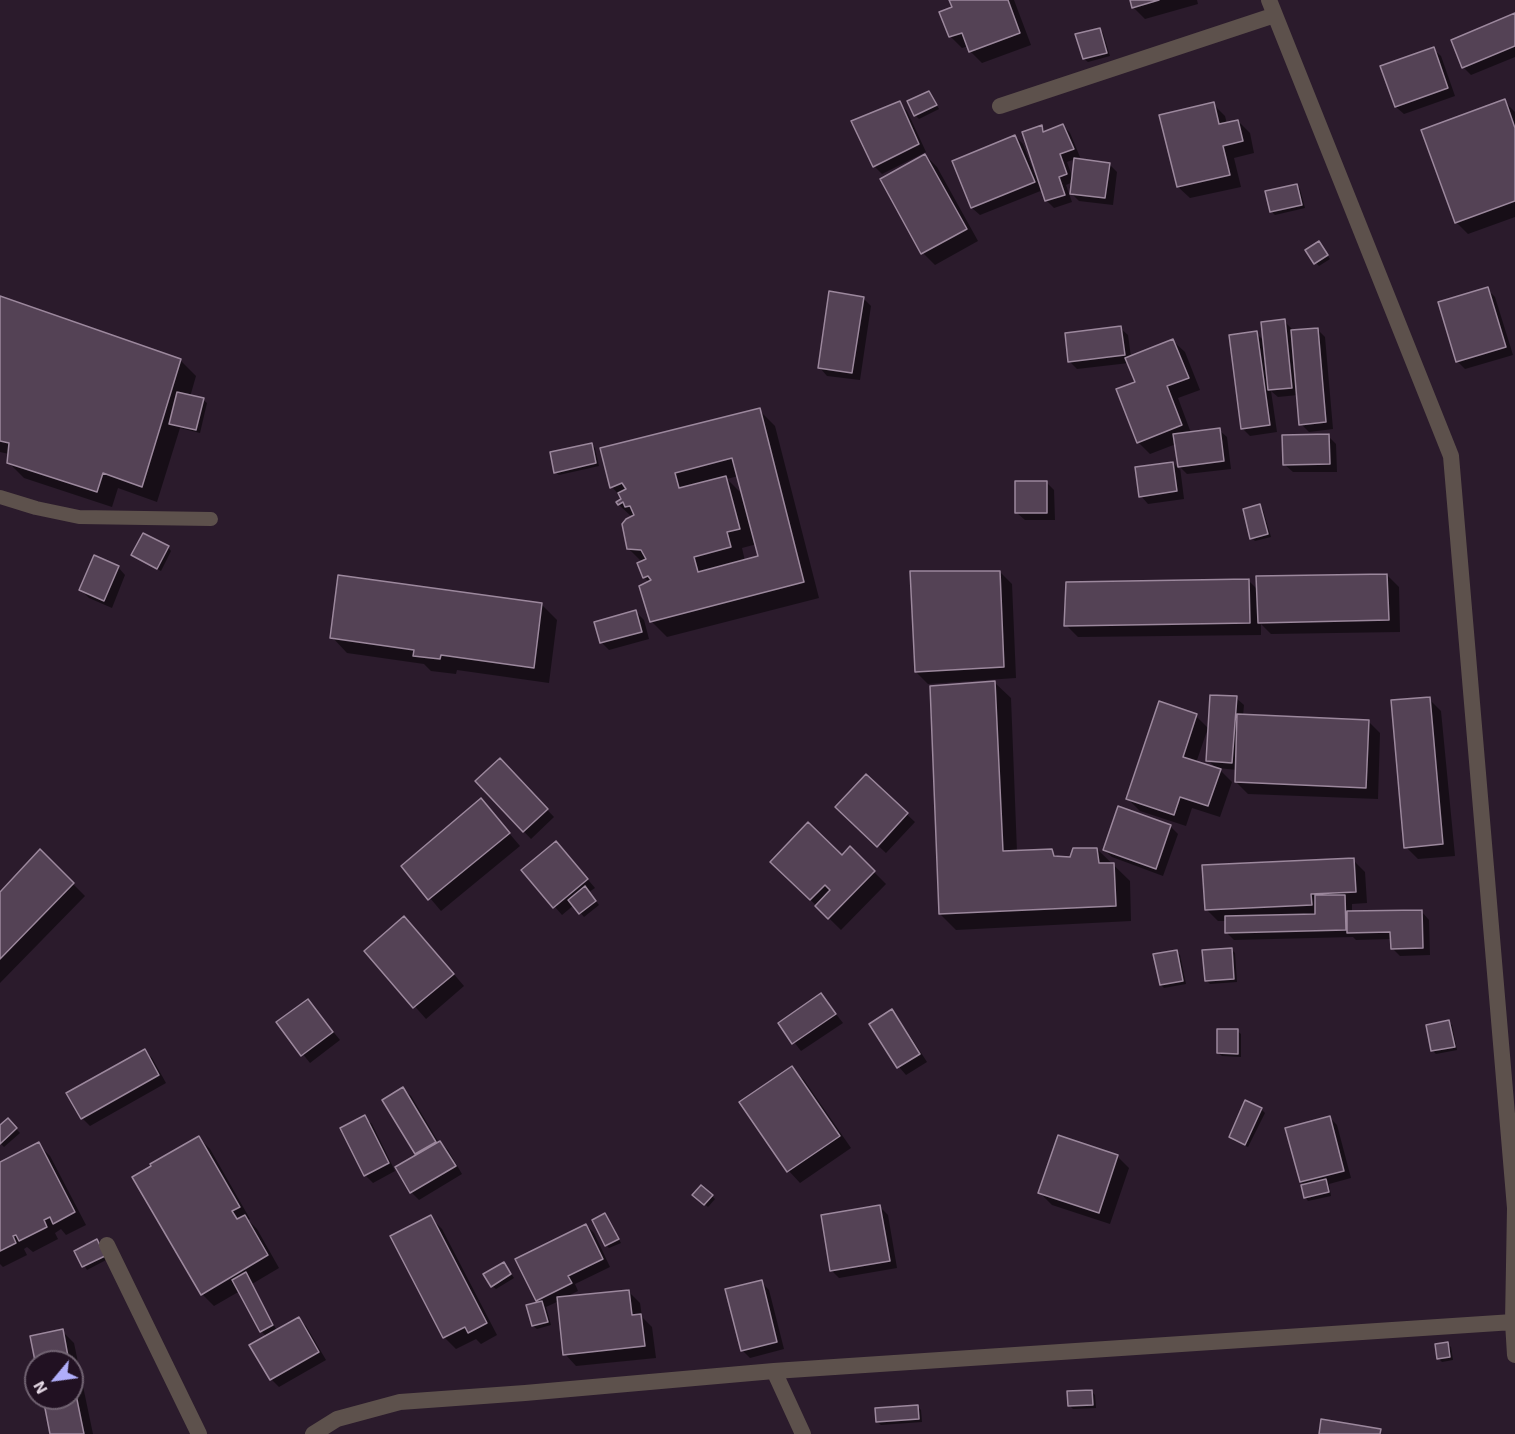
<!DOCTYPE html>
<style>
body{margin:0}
#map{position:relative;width:1515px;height:1434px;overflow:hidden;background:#2b1b2c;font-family:"Exo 2",sans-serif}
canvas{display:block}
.north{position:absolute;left:24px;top:1350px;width:60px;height:60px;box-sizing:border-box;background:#211122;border:2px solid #716372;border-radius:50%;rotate:241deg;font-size:16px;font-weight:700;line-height:24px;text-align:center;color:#eadeea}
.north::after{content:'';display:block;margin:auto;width:21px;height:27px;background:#b0aefa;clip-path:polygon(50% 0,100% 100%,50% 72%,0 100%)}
</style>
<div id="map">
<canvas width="1515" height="1434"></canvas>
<div class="north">N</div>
</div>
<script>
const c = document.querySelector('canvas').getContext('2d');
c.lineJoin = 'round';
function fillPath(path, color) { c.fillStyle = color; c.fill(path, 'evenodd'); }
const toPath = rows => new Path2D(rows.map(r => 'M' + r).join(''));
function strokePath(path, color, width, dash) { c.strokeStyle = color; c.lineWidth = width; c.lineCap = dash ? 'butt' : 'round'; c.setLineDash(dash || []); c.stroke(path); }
fillPath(toPath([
 [951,0,1014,0,1031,45,982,63,970,51,969,46,962,48,950,36,954,8],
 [1131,0,1197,0,1198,4,1145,19,1133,7],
 [1515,14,1515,57,1471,75,1463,67],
 [1100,29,1103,33,1110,56,1088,62,1084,59],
 [1433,49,1441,56,1455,96,1404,114,1396,107],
 [929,92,939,109,919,119,915,115],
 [1504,101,1515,112,1515,217,1468,234,1456,222],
 [899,103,907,111,926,152,882,174,874,166],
 [1213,104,1225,116,1227,124,1238,121,1250,133,1254,153,1234,158,1241,187,1190,198,1178,187],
 [1063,125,1070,133,1080,157,1067,162,1073,179,1109,164,1117,172,1113,205,1079,201,1071,193,1073,182,1066,185,1072,202,1054,208,1046,200,1043,190,980,215,972,208,954,161,1015,136,1023,144,1035,175,1038,175,1041,127,1046,132],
 [925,155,937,167,978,241,935,265,923,253,882,180],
 [1297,185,1300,189,1305,208,1275,215,1272,212],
 [1322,247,1330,259,1319,266,1316,263],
 [1487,289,1495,297,1513,355,1465,369,1457,361],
 [0,298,180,360,196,376,190,397,203,400,207,403,200,433,180,428,157,502,118,488,112,507,24,478,8,462,9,454,0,452],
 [863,298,871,306,860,380,827,376,820,368],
 [1284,321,1292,329,1292,332,1317,329,1325,337,1333,429,1309,432,1301,424,1298,395,1278,397,1271,391,1277,432,1250,436,1242,428,1256,333,1264,341],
 [1120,328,1128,335,1131,357,1173,341,1185,352,1200,390,1178,398,1191,433,1219,430,1227,437,1231,469,1187,474,1180,467,1184,499,1148,504,1141,496,1173,463,1180,470,1176,444,1150,454,1138,442,1136,383,1129,363,1077,369,1069,361],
 [759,410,775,426,819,598,667,637,651,621,650,583,644,577,642,562,629,549,632,517,619,505,618,502,623,499,612,487],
 [738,476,743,495,727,479],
 [757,544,760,557,745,561,742,548],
 [1328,436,1336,444,1337,472,1293,472,1285,465],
 [592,444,595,448,599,466,559,475,555,472],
 [1046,482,1054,490,1055,520,1025,520,1017,513],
 [1260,506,1263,510,1271,537,1255,541,1252,538],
 [168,547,171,551,161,571,133,555],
 [118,567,125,575,112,608,89,598,81,590],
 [1000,572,1012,584,1016,678,928,684,916,672],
 [1387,575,1399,587,1400,632,1271,634,1261,624,1261,635,1078,637,1066,625,1248,580,1258,590],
 [541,604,557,620,549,683,457,670,456,674,431,671,424,664,347,653,332,637],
 [636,612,644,620,649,639,609,650,601,642],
 [995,683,1011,698,1017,852,1051,851,1058,858,1071,859,1097,849,1130,881,1131,921,956,930,940,914],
 [1236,698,1244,705,1243,716,1368,721,1380,733,1378,799,1248,794,1236,782,1237,770,1218,768,1232,782,1220,817,1192,808,1186,826,1140,811,1128,799,1196,716,1208,728,1196,763,1217,769,1208,760],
 [1429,699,1441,711,1455,856,1418,859,1406,847],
 [500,760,554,817,531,839,477,782],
 [866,776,915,822,886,853,845,815],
 [481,800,520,846,441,911,403,866],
 [1170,826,1178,834,1163,876,1112,857,1104,850],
 [850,848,886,884,841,930,772,862,842,857],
 [563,850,595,888,589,892,599,905,584,917,574,905,562,915,523,870],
 [40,851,85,896,0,983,0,894],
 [1353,860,1365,872,1367,903,1352,904,1352,913,1422,912,1429,920,1430,955,1400,956,1392,948,1392,939,1356,940,1353,937,1234,940,1226,932,1226,921,1218,921,1206,909],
 [416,930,464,986,426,1019,366,951],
 [1231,949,1235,953,1237,982,1210,984,1207,981],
 [1176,951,1180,955,1186,984,1164,988,1161,985],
 [821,995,843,1023,801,1051,780,1024],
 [308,1001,340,1040,310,1063,278,1023],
 [892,1011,899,1019,927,1062,906,1075,899,1067,871,1024],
 [1449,1022,1452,1025,1457,1050,1436,1054,1433,1051],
 [1237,1031,1241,1034,1241,1057,1222,1056,1218,1053],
 [144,1051,152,1058,166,1083,90,1126,82,1118],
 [792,1068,804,1080,851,1148,800,1183,789,1171,741,1102],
 [403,1089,411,1096,439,1143,440,1142,448,1150,462,1174,419,1200,411,1192,418,1156,384,1100],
 [1261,1109,1265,1113,1248,1147,1234,1141,1230,1137],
 [364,1117,372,1124,395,1171,373,1183,365,1175],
 [1329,1117,1337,1125,1351,1178,1329,1184,1331,1196,1308,1201,1305,1197,1305,1185,1301,1182],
 [8,1120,20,1133,4,1147,0,1143,0,1127],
 [198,1137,210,1149,250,1219,248,1220,257,1229,279,1268,252,1284,277,1331,298,1319,306,1326,326,1360,279,1387,271,1379,252,1346,267,1337,262,1332,240,1291,214,1306,202,1294],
 [38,1144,50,1156,86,1225,66,1235,61,1229,55,1233,58,1239,33,1252,27,1247,24,1249,27,1255,3,1267,0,1264,0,1164],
 [1117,1156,1129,1168,1110,1224,1052,1205,1040,1193],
 [702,1187,715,1199,708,1207,694,1195],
 [880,1207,888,1215,897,1268,839,1278,831,1270],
 [605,1215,621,1243,609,1248,606,1245],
 [430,1217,442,1229,497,1335,481,1344,476,1339,456,1349,444,1337],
 [586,1225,594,1233,610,1267,575,1284,578,1291,564,1298,628,1291,640,1303,642,1317,652,1327,656,1358,576,1366,565,1354,559,1301,546,1307,551,1325,537,1329,533,1326,540,1303,537,1300],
 [97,1241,108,1259,87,1270,76,1252],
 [504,1264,514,1278,496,1289,492,1286],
 [761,1282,769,1290,784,1349,750,1358,742,1350],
 [62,1331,74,1343,93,1434,52,1434,44,1398,72,1398,72,1362,37,1362],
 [1447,1344,1451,1347,1453,1360,1442,1362,1438,1358],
 [1092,1392,1095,1395,1096,1408,1073,1409,1069,1405],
 [917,1406,921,1410,922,1422,881,1425,877,1422]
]), '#0007');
const building = toPath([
 [949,0,1008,0,1020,33,969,52,962,33,949,37,939,12,952,7,949,0],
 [1130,0,1159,0,1132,8,1130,0],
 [1515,13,1515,46,1462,68,1451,40,1515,13],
 [1100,28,1107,53,1083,59,1075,34,1100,28],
 [1434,47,1448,88,1395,107,1380,66,1434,47],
 [929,91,937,105,914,116,907,101,929,91],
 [1505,99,1515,128,1515,201,1455,223,1421,130,1505,99],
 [900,101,919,144,873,167,851,121,900,101],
 [1214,102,1219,124,1238,120,1243,141,1223,146,1230,175,1177,187,1159,115,1214,102],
 [1063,124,1074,149,1060,154,1067,174,1059,177,1065,195,1045,201,1022,132,1042,125,1043,132,1063,124],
 [1015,135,1035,182,971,208,952,161,1015,135],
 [925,154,967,229,921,254,880,179,925,154],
 [1074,158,1110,163,1105,198,1070,194,1074,158],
 [1297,184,1302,205,1270,212,1265,191,1297,184],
 [1319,241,1328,255,1314,264,1305,250,1319,241],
 [1488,287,1506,347,1456,362,1438,302,1488,287],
 [829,291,864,297,852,373,818,368,829,291],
 [0,296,181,359,142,487,103,473,97,492,7,463,9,443,0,441,0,296],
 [1285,319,1292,388,1268,390,1261,322,1285,319],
 [1121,326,1125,355,1068,362,1065,333,1121,326],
 [1318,328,1326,422,1299,425,1291,330,1318,328],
 [1257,331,1270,425,1241,429,1229,335,1257,331],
 [1173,339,1189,378,1167,386,1182,425,1137,443,1116,389,1135,382,1125,358,1173,339],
 [177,392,204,398,196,430,169,424,177,392],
 [760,408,804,582,650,622,639,586,651,580,648,576,643,578,637,563,646,559,641,550,627,549,622,524,626,519,634,515,630,506,625,507,623,502,618,505,616,502,621,499,618,493,626,489,622,483,610,488,600,448,760,408],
 [732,458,758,556,698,572,694,557,731,547,727,532,740,529,726,476,679,488,675,473,732,458],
 [1220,428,1224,461,1178,467,1173,434,1220,428],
 [1329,434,1330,464,1283,465,1282,435,1329,434],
 [592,443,596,463,554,473,550,452,592,443],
 [1173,462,1177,491,1139,497,1135,467,1173,462],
 [1015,481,1047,481,1047,513,1015,513,1015,481],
 [1260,504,1268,534,1250,539,1243,509,1260,504],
 [143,533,169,546,157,569,131,555,143,533],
 [94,555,119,566,104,601,79,590,94,555],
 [910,571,1000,571,1004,667,915,672,910,571],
 [1387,574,1389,620,1258,623,1256,576,1387,574],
 [338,575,542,603,534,668,441,655,440,659,413,656,414,650,330,638,338,575],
 [1249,579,1250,623,1064,626,1066,582,1249,579],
 [636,610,642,632,600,643,594,622,636,610],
 [995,681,1003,851,1052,849,1054,856,1070,857,1073,848,1097,848,1099,863,1114,863,1116,906,939,914,930,686,995,681],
 [1210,695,1237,696,1232,763,1206,761,1210,695],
 [1430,697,1443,844,1404,848,1391,700,1430,697],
 [1159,701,1197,714,1183,757,1221,769,1208,806,1180,797,1174,815,1126,799,1159,701],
 [1237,714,1369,720,1366,788,1235,782,1237,714],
 [500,758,548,809,523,832,475,781,500,758],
 [866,774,908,813,877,847,835,807,866,774],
 [481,798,510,833,428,900,401,866,481,798],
 [1118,806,1171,825,1156,869,1103,850,1118,806],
 [808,822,842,855,850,846,875,871,828,919,815,906,830,890,825,885,810,900,770,862,808,822],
 [556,841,588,879,553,908,521,870,556,841],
 [40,849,74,883,0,959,0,892,40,849],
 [1354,858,1356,892,1311,894,1312,905,1205,910,1202,865,1354,858],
 [585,886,596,901,579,914,568,900,585,886],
 [1315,895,1345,895,1346,930,1225,933,1225,916,1315,914,1315,895],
 [1422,910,1423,948,1391,949,1390,932,1347,933,1347,911,1422,910],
 [404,916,454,974,413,1008,364,951,404,916],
 [1232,948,1234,979,1205,981,1202,950,1232,948],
 [1177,950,1183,981,1160,985,1153,954,1177,950],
 [821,993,836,1014,792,1044,778,1023,821,993],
 [308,999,333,1032,301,1056,276,1022,308,999],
 [892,1009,920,1054,897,1068,869,1024,892,1009],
 [1449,1020,1455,1047,1431,1051,1426,1025,1449,1020],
 [1217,1029,1238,1029,1238,1054,1217,1053,1217,1029],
 [145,1049,159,1075,81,1119,66,1093,145,1049],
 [792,1066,840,1136,787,1172,739,1102,792,1066],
 [403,1087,436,1142,415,1154,382,1100,403,1087],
 [1245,1100,1262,1108,1245,1145,1229,1137,1245,1100],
 [365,1115,389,1163,364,1176,340,1128,365,1115],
 [1330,1116,1344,1171,1300,1182,1285,1128,1330,1116],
 [8,1118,17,1128,0,1144,0,1125,8,1118],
 [1058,1135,1118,1155,1099,1213,1038,1193,1058,1135],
 [199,1136,240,1207,232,1211,237,1219,245,1215,268,1255,201,1295,132,1177,151,1166,150,1164,199,1136],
 [440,1141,456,1166,410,1193,395,1167,440,1141],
 [39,1142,75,1212,53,1224,50,1217,44,1220,47,1227,19,1241,16,1235,13,1236,16,1243,0,1251,0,1162,39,1142],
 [1326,1179,1329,1192,1304,1198,1301,1185,1326,1179],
 [701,1185,713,1195,704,1205,692,1195,701,1185],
 [880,1205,890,1261,830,1271,821,1215,880,1205],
 [605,1213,619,1239,605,1246,592,1220,605,1213],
 [431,1215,487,1323,468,1333,465,1327,443,1338,390,1236,431,1215],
 [586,1224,603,1259,568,1276,572,1283,536,1301,515,1259,586,1224],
 [97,1239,105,1256,82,1267,74,1251,97,1239],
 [504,1262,511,1274,491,1287,483,1274,504,1262],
 [246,1272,273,1325,260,1332,232,1280,246,1272],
 [762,1280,777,1342,741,1351,725,1289,762,1280],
 [629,1290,632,1315,641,1314,645,1346,563,1355,557,1297,629,1290],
 [542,1301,548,1322,532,1326,526,1305,542,1301],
 [299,1317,319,1352,270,1380,249,1345,299,1317],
 [63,1329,69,1362,36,1362,36,1366,30,1336,63,1329],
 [1448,1342,1450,1357,1437,1359,1435,1344,1448,1342],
 [72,1375,84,1434,50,1434,43,1398,72,1398,72,1375],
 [1092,1390,1093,1405,1068,1406,1067,1391,1092,1390],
 [918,1405,919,1419,876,1422,875,1408,918,1405],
 [1321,1419,1381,1429,1380,1434,1319,1434,1321,1419]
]);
fillPath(building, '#544255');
strokePath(building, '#9c889d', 1.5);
strokePath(toPath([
 [0,497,36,508,79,517,211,519]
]), '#5d514c', 14);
strokePath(toPath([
 [1269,0,1451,456,1515,1208,1513,1322,1515,1355],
 [1000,106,1275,15],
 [107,1245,199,1434],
 [774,1371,803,1434],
 [313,1434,337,1419,400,1402,525,1393,774,1371,1513,1322]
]), '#5d514c', 16);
</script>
